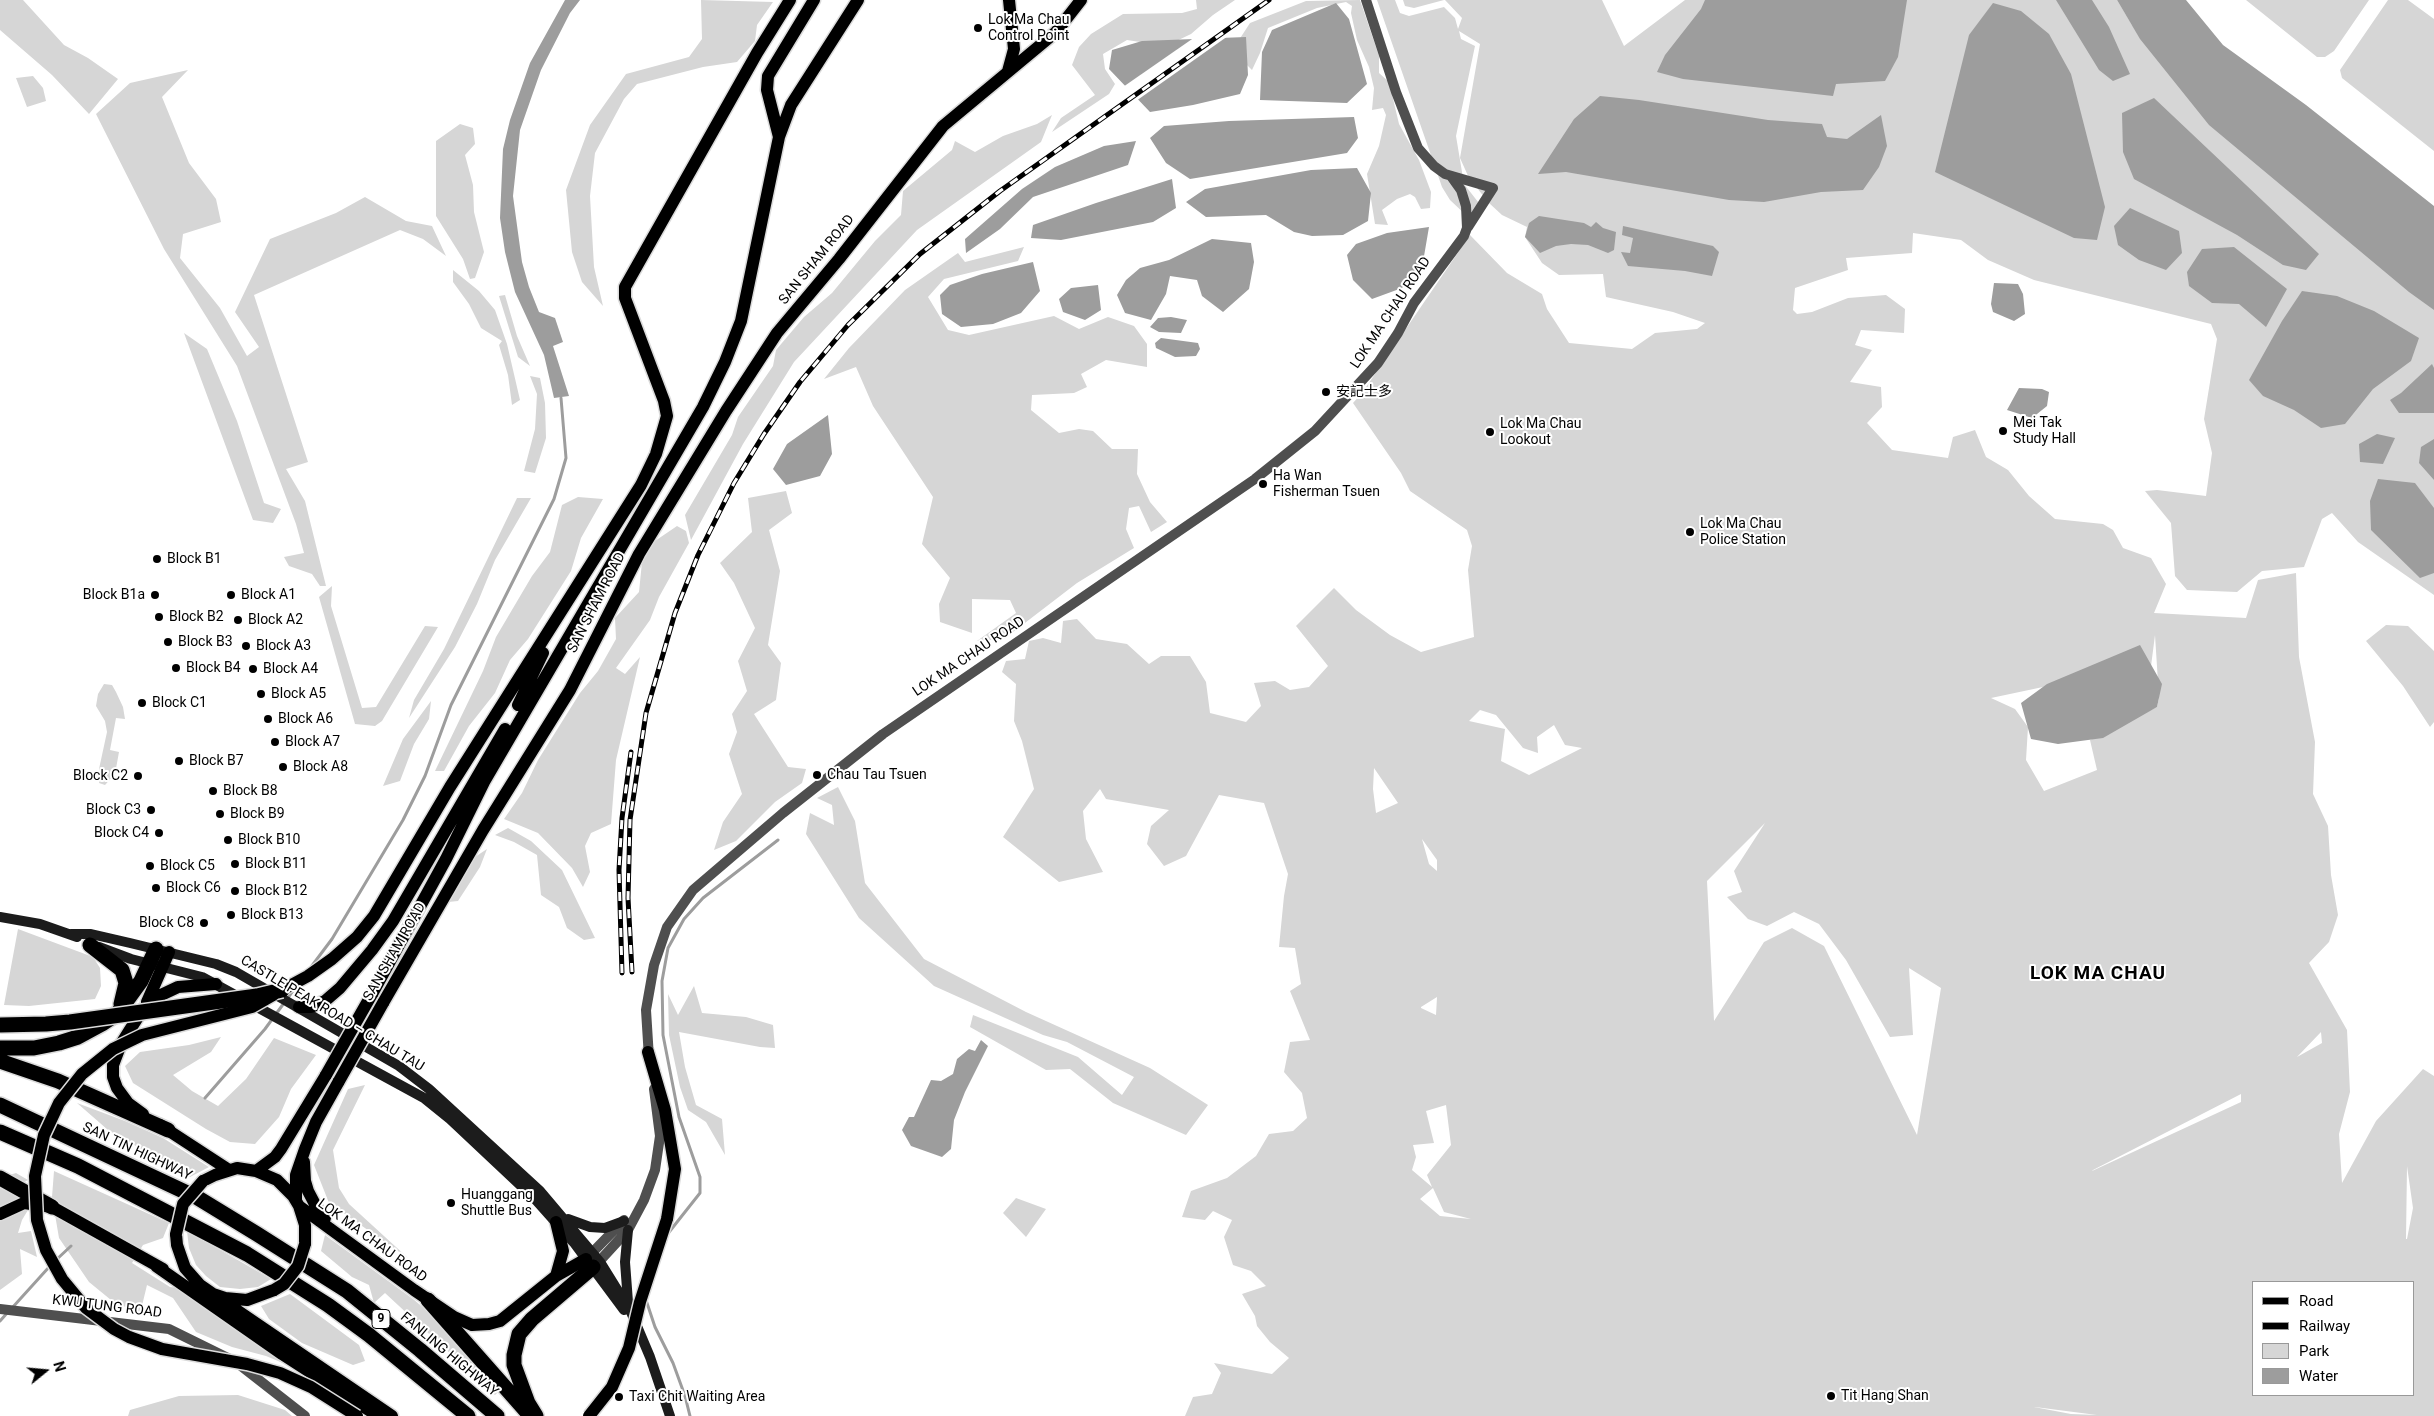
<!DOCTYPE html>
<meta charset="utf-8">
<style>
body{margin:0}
#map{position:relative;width:2434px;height:1416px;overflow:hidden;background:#fff;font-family:Roboto,sans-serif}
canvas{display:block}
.legend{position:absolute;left:2252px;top:1281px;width:162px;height:115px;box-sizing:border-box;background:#fff;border:1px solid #999;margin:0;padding:6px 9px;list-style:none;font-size:15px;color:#000}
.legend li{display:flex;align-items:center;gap:10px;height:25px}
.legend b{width:25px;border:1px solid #999}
.north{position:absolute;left:20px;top:1346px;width:50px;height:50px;-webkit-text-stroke:4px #fff;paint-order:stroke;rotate:73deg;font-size:14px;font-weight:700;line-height:20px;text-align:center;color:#000}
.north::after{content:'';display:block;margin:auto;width:18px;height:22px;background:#000;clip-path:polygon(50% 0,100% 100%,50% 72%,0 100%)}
</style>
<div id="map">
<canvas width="2434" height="1416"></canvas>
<ul class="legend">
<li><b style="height:6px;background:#000"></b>Road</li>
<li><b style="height:6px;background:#000"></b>Railway</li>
<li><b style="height:14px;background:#d6d6d6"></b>Park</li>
<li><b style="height:14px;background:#9d9d9d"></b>Water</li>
</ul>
<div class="north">N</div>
</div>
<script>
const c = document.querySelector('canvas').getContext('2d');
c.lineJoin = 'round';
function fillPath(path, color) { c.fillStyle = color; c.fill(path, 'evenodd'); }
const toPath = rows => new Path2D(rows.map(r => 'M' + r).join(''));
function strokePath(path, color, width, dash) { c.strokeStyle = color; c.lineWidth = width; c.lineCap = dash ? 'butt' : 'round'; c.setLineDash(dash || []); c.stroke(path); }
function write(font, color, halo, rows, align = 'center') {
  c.font = font + ' Roboto,"Noto Sans SC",sans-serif'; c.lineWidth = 4; c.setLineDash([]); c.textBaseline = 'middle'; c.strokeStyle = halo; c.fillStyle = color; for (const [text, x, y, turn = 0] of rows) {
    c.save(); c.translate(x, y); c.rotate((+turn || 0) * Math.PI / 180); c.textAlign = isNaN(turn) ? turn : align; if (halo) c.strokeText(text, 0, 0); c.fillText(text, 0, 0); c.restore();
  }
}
fillPath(toPath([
 [0,0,23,0,64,45,88,58,118,79,89,114,52,75,0,30],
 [701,0,773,2,757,25,755,41,737,62,703,67,637,84,624,99,595,153,590,196,594,267,603,306,582,282,572,252,566,190,590,125,626,74,689,57,702,39],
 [1196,0,1235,0,1213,15,1191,34,1166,46,1127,40,1103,54,1105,69,1115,84,1109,94,1052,132,1061,118,1095,95,1072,65,1079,47,1091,34,1123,14,1182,13,1197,9],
 [1360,0,1379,56,1379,73,1389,82,1399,124,1419,160,1431,192,1430,208,1421,209,1415,197,1410,194,1397,199,1382,210,1388,225,1375,224,1367,174,1379,146,1386,115,1383,108,1372,110,1374,88,1369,67,1357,40,1351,13,1352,6,1346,2,1317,8,1268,28,1260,53,1252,70,1240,58,1237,43,1250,23,1306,1],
 [1377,0,1395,0,1400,13,1409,16,1444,7,1455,18,1458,29,1462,18,1445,0,1602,0,1624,46,1685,0,2117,0,2132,25,2434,309,2434,595,2358,542,2332,513,2322,519,2304,567,2262,571,2237,592,2187,590,2175,576,2171,523,2145,491,2157,490,2206,496,2212,453,2204,419,2217,339,2211,324,2034,280,1988,260,1961,240,1913,233,1912,253,1846,258,1848,270,1795,288,1793,310,1797,314,1812,312,1848,298,1886,295,1905,309,1904,333,1861,330,1855,345,1872,350,1850,382,1881,387,1882,407,1867,423,1892,450,1948,458,1953,437,1975,430,1986,457,2008,470,2029,496,2055,519,2103,524,2113,530,2123,548,2151,558,2166,584,2154,613,2246,618,2258,580,2296,573,2299,657,2315,742,2313,794,2328,826,2331,875,2338,915,2329,942,2309,963,2347,1030,2350,1092,2339,1134,2342,1183,2376,1121,2423,1069,2434,1076,2434,1416,1185,1416,1193,1397,1212,1394,1221,1373,1214,1363,1272,1374,1289,1358,1270,1342,1257,1326,1255,1316,1242,1294,1266,1286,1251,1271,1233,1265,1224,1237,1232,1220,1213,1211,1205,1220,1182,1217,1191,1191,1227,1178,1256,1156,1269,1134,1293,1131,1307,1118,1302,1093,1284,1072,1290,1042,1310,1040,1290,991,1301,984,1295,948,1279,947,1284,896,1288,874,1264,803,1219,795,1186,856,1164,866,1147,844,1151,826,1169,810,1106,799,1100,789,1083,811,1086,839,1103,872,1059,882,1003,837,1034,789,1022,741,1014,721,1016,684,1002,672,1006,661,1025,659,1029,641,1043,638,1061,643,1063,621,1077,619,1096,639,1127,644,1149,664,1161,656,1190,656,1206,682,1210,713,1246,722,1261,706,1254,683,1275,681,1290,690,1309,687,1328,666,1296,626,1334,588,1356,610,1390,635,1421,652,1474,637,1468,570,1472,546,1467,530,1410,491,1401,473,1353,403,1362,393,1470,235,1507,273,1542,294,1547,309,1569,343,1632,349,1655,333,1697,329,1705,323,1673,312,1606,297,1603,274,1559,275,1542,263,1525,237,1527,227,1502,215,1489,203,1469,178,1460,158,1480,44,1459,31,1461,39,1475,46,1456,136,1464,184,1482,207,1468,217,1450,200,1442,187],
 [2155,635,2159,698,2157,707,2090,740,2097,770,2044,791,2026,760,2028,727,2015,709,1991,698,2043,687,2140,646,2150,674],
 [1480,710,1496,715,1523,748,1538,753,1537,737,1554,725,1565,745,1582,748,1529,775,1501,761,1505,729,1469,721],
 [1374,768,1398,803,1376,813,1373,789],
 [1765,823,1734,871,1742,892,1727,897,1748,919,1767,926,1794,912,1819,924,1846,960,1890,1037,1913,1035,1909,968,1941,988,1917,1135,1824,946,1792,928,1764,942,1714,1021,1707,881],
 [1422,839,1437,860,1437,871,1429,864],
 [1437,997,1436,1015,1421,1008,1421,1007],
 [2321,1032,2322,1043,2297,1057],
 [2241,1094,2241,1102,2092,1171,2093,1170],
 [1446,1105,1451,1145,1427,1175,1432,1187,1412,1170,1416,1157,1413,1145,1434,1143,1426,1111],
 [2407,1166,2413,1208,2407,1239,2406,1239],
 [1433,1188,1444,1212,1471,1219,1440,1216,1420,1199],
 [2253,1282,2413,1282,2413,1395,2253,1395],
 [2034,1407,2035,1407,2097,1415,2071,1414],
 [1403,0,1444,0,1414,8,1405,6],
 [2246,0,2369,0,2334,51,2325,57,2317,57],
 [2388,0,2408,0,2434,19,2434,151,2342,78,2340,70],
 [188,70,162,97,189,163,216,199,221,222,183,234,180,258,220,308,247,356,259,347,235,312,270,239,336,213,365,197,406,221,432,226,446,256,423,239,400,230,254,295,308,462,286,469,305,501,326,586,320,586,312,574,289,566,284,557,304,553,296,524,237,366,164,249,96,114,130,83],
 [33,76,43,88,46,101,27,107,16,78],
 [1052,115,1041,142,917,230,794,362,743,444,691,540,685,515,732,435,738,417,773,366,776,350,804,317,832,293,875,241,901,215,903,191,952,150,955,141,975,152,1003,136,1037,124],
 [460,124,473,128,475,144,465,155,473,185,474,212,484,252,475,278,470,279,463,259,436,216,436,141],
 [1024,247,1018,261,944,279,928,297,948,330,969,335,1054,316,1079,329,1108,317,1134,326,1147,344,1147,367,1106,360,1081,374,1087,387,1074,393,1032,395,1031,410,1059,433,1079,429,1093,431,1112,449,1138,449,1137,474,1150,502,1167,522,1151,532,1139,506,1129,508,1126,529,1134,548,1077,583,1004,639,977,641,1016,613,1010,600,972,599,972,633,940,622,939,604,950,578,922,544,933,497,873,406,856,367,824,379,849,348,905,290,958,253,965,262],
 [453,270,479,291,495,310,507,344,520,400,512,405,508,375,499,345,502,341,481,328,469,304,453,282],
 [505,295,517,336,530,366,518,357,499,296],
 [184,333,207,349,237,421,264,503,281,509,273,523,253,520],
 [530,376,540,378,545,403,546,438,535,473,524,471,535,429,537,394],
 [786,491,792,513,769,530,780,571,768,645,781,663,776,700,754,714,788,767,806,769,802,783,775,802,736,841,714,850,723,822,742,794,729,754,737,732,732,714,747,691,738,661,755,628,734,583,720,563,752,532,748,498],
 [578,497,603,499,581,538,571,571,528,639,510,660,495,693,469,726,444,771,435,771,483,671,496,637,532,576,550,552,562,505],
 [517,498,531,498,495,560,477,604,455,647,409,718,414,700,444,649],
 [677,526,686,531,689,543,659,597,650,620,616,668,625,674,640,657,616,760,611,824,591,833,585,846,590,872,583,887,572,868,538,833,504,819,522,793,538,760,580,693,598,671,616,639,615,618,639,592,642,562,655,541],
 [332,586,331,606,362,708,376,707,425,626,438,627,382,721,375,726,355,724,319,597],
 [2386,625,2408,626,2434,651,2434,722,2430,727,2403,686,2366,641],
 [104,684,112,685,116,692,123,707,125,719,116,718,110,750,119,752,115,774,105,785,99,783,101,773,99,769,107,732,105,721,96,706,98,694],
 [431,701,429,719,414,744,400,781,383,786,403,739],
 [838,787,855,821,865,883,924,959,1026,1012,1150,1068,1208,1105,1186,1135,1113,1103,1070,1069,1046,1070,970,1027,973,1015,1078,1057,1122,1095,1134,1077,1067,1042,1043,1035,934,986,859,918,806,834,810,813,834,825,832,805,817,798],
 [508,828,531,841,562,870,595,938,584,940,567,928,559,907,541,895,537,855,514,842,495,835],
 [487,849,480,867,458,901,448,902,475,857],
 [18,929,93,957,100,968,101,986,95,999,29,1006,4,1005],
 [694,986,702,1013,746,1017,773,1025,775,1048,760,1047,679,1032,685,1067,696,1105,722,1119,725,1155,706,1122,688,1110,680,1087,669,1035,668,994,678,1015],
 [221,1037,211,1052,173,1075,192,1091,218,1106,246,1079,274,1038,316,1055,291,1089,279,1117,255,1144,230,1142,206,1129,133,1083,125,1066,140,1052,189,1045],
 [365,1085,333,1150,339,1188,349,1204,408,1258,329,1203,314,1165,348,1089],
 [77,1103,125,1121,163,1138,209,1167,190,1177,108,1130],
 [54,1171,169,1223,163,1238,143,1245,132,1263,170,1287,193,1290,290,1366,266,1356,232,1347,196,1332,173,1298,147,1285,140,1314,111,1300,89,1282,59,1238,52,1197],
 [16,1173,28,1180,9,1191,17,1195,28,1210,22,1220,18,1233,31,1231,37,1257,20,1249,22,1274,0,1290,0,1178],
 [1016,1198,1046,1209,1026,1237,1003,1213],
 [187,1231,271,1279,258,1287,240,1289,220,1287,206,1276,196,1265,189,1248],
 [325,1235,413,1299,510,1380,495,1395,385,1293,374,1303,369,1285,352,1277,321,1251],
 [290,1294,359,1345,365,1361,353,1365,302,1343,269,1319,261,1306],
 [238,1395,285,1410,292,1416,128,1416,130,1410,179,1396]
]), '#d6d6d6');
fillPath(toPath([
 [565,0,580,0,570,13,541,70,520,130,513,196,522,262,529,287,539,312,555,318,563,342,553,346,569,396,554,398,544,355,515,292,505,252,500,218,503,149,510,120,530,63],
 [1705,0,1907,0,1898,57,1885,81,1836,84,1833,96,1683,79,1657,72,1665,55,1701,9],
 [2056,0,2092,0,2109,27,2130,74,2113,81,2099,70],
 [2117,0,2186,0,2223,45,2306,105,2434,206,2434,310,2409,292,2209,125,2140,39],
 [1336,3,1349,19,1367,84,1347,103,1260,100,1262,52,1272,30],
 [1993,3,2021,11,2049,34,2071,74,2105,207,2097,240,2074,238,1935,172,1969,35],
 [1246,37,1248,75,1240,94,1193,105,1150,112,1109,69,1112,50,1142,41],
 [1600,96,1639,100,1768,120,1822,124,1827,137,1847,139,1881,115,1887,146,1879,167,1863,190,1821,192,1764,202,1729,200,1566,172,1538,174,1574,119],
 [2154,98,2319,254,2306,270,2283,265,2237,235,2134,179,2123,152,2122,113],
 [1354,117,1358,138,1347,153,1190,179,1166,163,1150,138,1164,126,1229,121],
 [1136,141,1128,165,1033,197,1000,229,966,253,965,239,1022,189,1055,167,1104,146],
 [1357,168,1371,193,1368,221,1343,235,1312,236,1294,232,1266,215,1206,217,1186,202,1205,189,1311,170],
 [1172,179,1176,208,1153,222,1061,240,1031,238,1033,225,1096,203],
 [2130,208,2179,231,2182,253,2166,270,2139,260,2118,245,2114,226],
 [1539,216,1584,223,1591,227,1596,222,1603,228,1616,232,1614,250,1608,253,1588,245,1571,244,1556,246,1540,253,1525,237,1529,223],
 [1623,226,1713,246,1719,252,1712,276,1685,271,1628,266,1621,252,1630,253,1633,238,1622,235],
 [1429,227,1423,262,1402,288,1372,299,1353,280,1347,255,1356,244,1387,233],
 [1212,239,1251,243,1254,262,1249,289,1223,312,1202,296,1197,280,1170,276,1166,294,1151,320,1125,313,1117,295,1126,280,1140,268,1169,260],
 [2234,247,2287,289,2266,327,2239,304,2212,303,2189,286,2187,272,2202,249],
 [1033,262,1040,291,1021,313,993,324,961,327,942,314,940,295,950,285,982,274],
 [1994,283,2018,284,2023,294,2025,314,2014,321,1993,312,1991,304],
 [1098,285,1101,310,1085,320,1063,312,1059,299,1071,288],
 [2302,291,2337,296,2374,311,2419,338,2411,361,2373,389,2345,424,2321,428,2294,410,2263,396,2249,380,2282,321],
 [1171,317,1187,320,1181,333,1159,332,1150,327,1158,318],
 [1161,338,1198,343,1200,349,1196,356,1175,357,1156,348,1155,343],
 [2432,364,2434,368,2434,413,2399,413,2390,400,2401,393],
 [2019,388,2042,389,2049,392,2047,406,2032,418,2007,410],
 [828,415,832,454,820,476,786,485,773,469,787,444],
 [2377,434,2395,438,2383,464,2360,462,2359,444],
 [2434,439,2434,480,2419,463,2421,447],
 [2378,479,2415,483,2434,508,2434,573,2420,578,2371,530,2370,501],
 [2140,645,2162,684,2157,707,2103,738,2058,744,2031,739,2021,703,2047,684],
 [981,1040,988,1046,965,1092,954,1120,951,1149,942,1157,911,1146,902,1130,909,1117,914,1117,931,1080,941,1081,953,1074,957,1059,969,1049,975,1051]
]), '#9d9d9d');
fillPath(toPath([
 [1228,36,1136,101,1123,87,1195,37]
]), '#fff');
strokePath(toPath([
 [311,967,332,939,403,820,425,776,451,705,554,499,566,458,561,398],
 [205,1098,265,1029,295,988],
 [666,1236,700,1193,700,1177,679,1117,663,1035,662,981,668,948,684,919,703,898,778,840],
 [56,1260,71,1246],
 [646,1300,655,1327,673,1363,685,1396,690,1416],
 [12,1308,50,1266],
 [0,1321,8,1312]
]), '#9d9d9d', 3);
const primary = toPath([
 [1008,71,1014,49,1009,0],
 [779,137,767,90,768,76,814,0],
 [518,705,543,653],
 [282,990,308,976,332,959,357,937,374,916,450,787,641,485,656,454,667,416,664,401,625,298,625,287,757,53,790,0],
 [372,994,446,859,484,782,703,407,725,362,741,321,779,137,791,105,858,0],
 [147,1002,169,952],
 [383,1003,483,830,570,690,639,554,726,411,777,333,839,259,943,126,1056,32,1081,0],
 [299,1007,311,1007,325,1001,340,988,372,950,393,921,505,729],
 [648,1052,665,1110,675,1169,667,1219],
 [143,1114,128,1103,117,1088,113,1077,113,1065,121,1044,143,1009,161,995,178,987,216,984],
 [160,1125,229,1170],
 [304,1162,305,1181,308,1191,318,1210,325,1218],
 [256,1171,275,1157,281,1149,326,1075],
 [203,1181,215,1175,237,1168,256,1171,277,1180,293,1196,299,1206,305,1225,305,1244],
 [296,1199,296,1175,305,1149,316,1122,339,1081],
 [299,1206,414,1290,454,1317,472,1325,489,1324,500,1321,556,1276,586,1259],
 [0,1214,24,1203,52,1207,163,1269],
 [176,1234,177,1245,185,1268,200,1285,213,1294,225,1298,247,1300,274,1290],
 [156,1266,282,1354,378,1416],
 [556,1276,563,1251,556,1222],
 [213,1294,392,1416]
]);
const motorway = toPath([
 [90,945,122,970,126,983,121,1004],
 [0,1048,34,1048,59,1043,78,1037,102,1024,117,1014,141,981,156,949],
 [0,1061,58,1081,168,1130],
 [0,1105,198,1198,257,1234,347,1291,420,1350,497,1416],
 [0,1132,78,1166,247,1254,328,1305,369,1335,468,1416],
 [0,1178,52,1207],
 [428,1300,526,1411],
 [536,1416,528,1403,514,1365,514,1355,519,1334,532,1319,593,1267]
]);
strokePath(primary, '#dbdbdb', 15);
strokePath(motorway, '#dbdbdb', 18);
strokePath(toPath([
 [1366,0,1396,92,1418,148,1434,166,1445,174,1493,188,1468,227],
 [649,1058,646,1010,654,965,667,927,693,890,783,813,883,734,1255,479,1315,431,1378,363,1398,333,1414,303,1464,236,1467,228,1466,206,1461,190,1451,176],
 [587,1258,624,1220],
 [594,1267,628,1230,644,1200,655,1170,660,1136,654,1089],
 [0,1309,169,1329,236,1362,305,1416]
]), '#4f4f4f', 10);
strokePath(toPath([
 [0,917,40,924,77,937],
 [71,934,91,934,130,943,216,964,236,972,399,1066,429,1089,540,1191,600,1262,631,1312,650,1357,670,1416],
 [99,947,131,959,202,977,424,1098,450,1119,534,1198,575,1244,624,1310],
 [568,1219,590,1227,605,1228,624,1221],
 [628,1230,625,1262,628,1302]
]), '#1c1c1c', 10);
strokePath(primary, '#000', 12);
strokePath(motorway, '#000', 15);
const rail = toPath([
 [632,972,628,898,630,820,646,713,675,613,698,555,734,483,764,434,800,382,848,325,920,254,1000,191,1269,0],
 [622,973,619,870,622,818,631,752]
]);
strokePath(rail, '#000', 5);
strokePath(rail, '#fff', 3, [9]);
const primaryBridge = toPath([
 [273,995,252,1007,142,1035,113,1049,82,1074,59,1103,44,1135,35,1176,37,1220,46,1250,62,1279,86,1308,114,1329,129,1337,162,1349,247,1364,280,1373,311,1387,357,1416],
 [326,1075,372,994],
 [339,1081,383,1003],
 [176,1234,183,1204,203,1181],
 [274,1290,284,1284,298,1266,305,1244],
 [589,1416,612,1387,629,1348,640,1302,667,1219]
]);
const motorwayBridge = toPath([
 [0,1025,46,1024,70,1022,257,996,282,990]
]);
strokePath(primaryBridge, '#dbdbdb', 15, []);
strokePath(motorwayBridge, '#dbdbdb', 18, []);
strokePath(primaryBridge, '#000', 12);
strokePath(motorwayBridge, '#000', 15);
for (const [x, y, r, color] of [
 [978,28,5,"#000"],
 [1326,392,5,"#000"],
 [2003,431,5,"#000"],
 [1490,432,5,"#000"],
 [1263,484,5,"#000"],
 [1690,532,5,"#000"],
 [157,559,5,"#000"],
 [155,595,5,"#000"],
 [231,595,5,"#000"],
 [159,617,5,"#000"],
 [238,620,5,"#000"],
 [168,642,5,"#000"],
 [246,646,5,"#000"],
 [176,668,5,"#000"],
 [253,669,5,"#000"],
 [261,694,5,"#000"],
 [142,703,5,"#000"],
 [268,719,5,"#000"],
 [275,742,5,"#000"],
 [179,761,5,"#000"],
 [283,767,5,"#000"],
 [817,775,5,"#000"],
 [138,776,5,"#000"],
 [213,791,5,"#000"],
 [151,810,5,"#000"],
 [220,814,5,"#000"],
 [159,833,5,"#000"],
 [228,840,5,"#000"],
 [235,864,5,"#000"],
 [150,866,5,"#000"],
 [156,888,5,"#000"],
 [235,891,5,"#000"],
 [231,915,5,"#000"],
 [204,923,5,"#000"],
 [451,1203,5,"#000"],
 [1831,1396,5,"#000"],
 [619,1397,5,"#000"]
]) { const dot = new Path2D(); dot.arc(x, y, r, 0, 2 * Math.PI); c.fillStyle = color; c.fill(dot); strokePath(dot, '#fff', 2); }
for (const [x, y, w] of [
 [381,1319,18]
]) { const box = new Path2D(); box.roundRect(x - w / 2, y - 9.5, w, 19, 4); c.fillStyle = '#fff'; c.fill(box); strokePath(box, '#000', 1); }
write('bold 12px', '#000', null, [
 ["9",381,1319]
]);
write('14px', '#000', '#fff', [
 ["Lok Ma Chau",988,20],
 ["Control Point",988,36],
 ["安記士多",1336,392],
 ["Mei Tak",2013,423],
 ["Study Hall",2013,439],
 ["Lok Ma Chau",1500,424],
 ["Lookout",1500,440],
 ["Ha Wan",1273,476],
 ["Fisherman Tsuen",1273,492],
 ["Lok Ma Chau",1700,524],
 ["Police Station",1700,540],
 ["Block B1",167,559],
 ["Block B1a",145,595,"right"],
 ["Block A1",241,595],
 ["Block B2",169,617],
 ["Block A2",248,620],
 ["Block B3",178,642],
 ["Block A3",256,646],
 ["Block B4",186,668],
 ["Block A4",263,669],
 ["Block A5",271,694],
 ["Block C1",152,703],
 ["Block A6",278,719],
 ["Block A7",285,742],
 ["Block B7",189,761],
 ["Block A8",293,767],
 ["Chau Tau Tsuen",827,775],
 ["Block C2",128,776,"right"],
 ["Block B8",223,791],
 ["Block C3",141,810,"right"],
 ["Block B9",230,814],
 ["Block C4",149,833,"right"],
 ["Block B10",238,840],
 ["Block B11",245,864],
 ["Block C5",160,866],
 ["Block C6",166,888],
 ["Block B12",245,891],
 ["Block B13",241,915],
 ["Block C8",194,923,"right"],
 ["Huanggang",461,1195],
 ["Shuttle Bus",461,1211],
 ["Tit Hang Shan",1841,1396],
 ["Taxi Chit Waiting Area",629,1397]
], 'left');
write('14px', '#000', '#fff', [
 ["SAN SHAM ROAD",817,260,-51],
 ["LOK MA CHAU ROAD",1391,313,-56],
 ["SAN SHAM ROAD",597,603,-63],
 ["LOK MA CHAU ROAD",969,657,-34],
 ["SAN SHAM ROAD",395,952,-60],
 ["CASTLE PEAK ROAD – CHAU TAU",332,1014,31],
 ["SAN TIN HIGHWAY",137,1152,25],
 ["LOK MA CHAU ROAD",372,1241,36],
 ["KWU TUNG ROAD",107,1307,7],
 ["FANLING HIGHWAY",449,1355,40]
]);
c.letterSpacing = '1px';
write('bold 19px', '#000', '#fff', [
 ["LOK MA CHAU",2098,974]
]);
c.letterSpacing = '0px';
</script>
